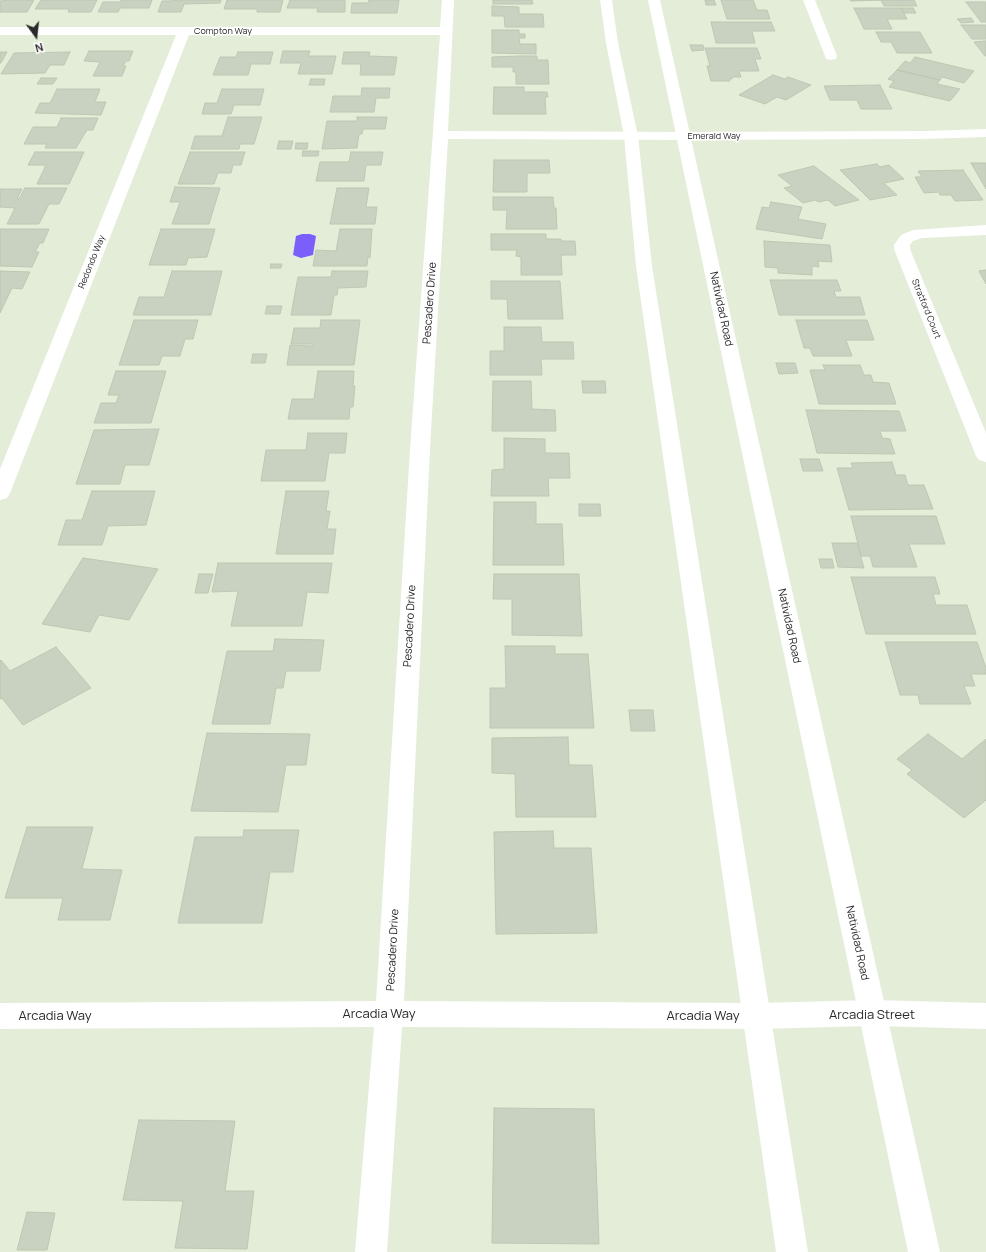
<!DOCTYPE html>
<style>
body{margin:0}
#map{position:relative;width:986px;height:1252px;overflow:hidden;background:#e3edd8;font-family:Manrope,sans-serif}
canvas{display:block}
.north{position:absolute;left:16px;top:16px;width:40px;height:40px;-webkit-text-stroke:3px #fff;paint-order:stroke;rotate:165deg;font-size:11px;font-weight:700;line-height:16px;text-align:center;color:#292929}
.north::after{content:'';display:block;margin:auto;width:14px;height:18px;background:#292929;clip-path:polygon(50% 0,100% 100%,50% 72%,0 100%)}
</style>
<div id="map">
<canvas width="986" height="1252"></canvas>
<div class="north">N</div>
</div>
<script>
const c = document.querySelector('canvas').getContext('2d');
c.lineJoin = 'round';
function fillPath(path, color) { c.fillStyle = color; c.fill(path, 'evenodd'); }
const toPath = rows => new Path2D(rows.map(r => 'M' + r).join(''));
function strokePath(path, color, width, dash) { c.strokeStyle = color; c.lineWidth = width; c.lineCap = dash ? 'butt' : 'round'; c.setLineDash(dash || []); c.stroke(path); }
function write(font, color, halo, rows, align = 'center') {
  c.font = font + ' Manrope,sans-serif'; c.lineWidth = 3; c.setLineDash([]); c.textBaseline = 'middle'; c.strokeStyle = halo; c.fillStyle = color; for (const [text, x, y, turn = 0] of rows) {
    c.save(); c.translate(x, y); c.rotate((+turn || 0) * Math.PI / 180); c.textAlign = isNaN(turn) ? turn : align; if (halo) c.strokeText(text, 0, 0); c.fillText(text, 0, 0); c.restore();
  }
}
fillPath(toPath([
 [302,234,310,234,316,236,313,255,301,258,293,255,296,236]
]), '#7b5ffb');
const building = toPath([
 [11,0,34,0,27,12,0,12,0,1,11,0],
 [41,0,97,0,91,12,68,12,69,9,35,9,41,0],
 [121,0,152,0,149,8,120,8,118,12,98,12,103,2,120,2,121,0],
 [171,0,221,0,220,3,184,4,181,12,158,12,162,1,170,1,171,0],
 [227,0,283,0,280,12,257,12,257,9,224,9,227,0],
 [290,0,345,0,345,12,317,12,318,8,287,8,290,0],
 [369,0,399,0,397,13,351,13,352,3,368,3,369,0],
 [493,0,532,0,533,4,493,4,493,0],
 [705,0,714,0,716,5,706,5,705,0],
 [721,0,753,0,757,10,767,10,770,19,727,19,721,0],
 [850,0,914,0,917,6,884,6,881,0,851,1,850,0],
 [966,2,986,2,986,22,981,22,966,2],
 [492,6,519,7,519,14,543,14,544,27,505,27,504,16,492,16,492,6],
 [854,8,901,8,907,19,887,19,892,29,864,29,854,8],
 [901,8,913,8,916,13,904,13,901,8],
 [971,18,974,22,961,23,957,19,971,18],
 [711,22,771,22,775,31,752,31,755,43,716,43,711,22],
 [961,25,986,25,986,39,972,39,961,25],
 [492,30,519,30,519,34,525,34,525,38,519,38,520,44,536,44,536,54,492,53,492,30],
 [876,32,920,32,932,53,897,53,891,42,881,42,876,32],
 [986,41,986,56,985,56,974,42,986,41],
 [690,45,703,45,704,50,692,51,690,45],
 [705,48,757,48,761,59,755,59,759,71,739,71,741,77,732,77,732,79,729,79,730,81,711,81,707,66,710,66,705,48],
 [89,51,133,51,129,61,126,61,123,66,126,66,122,76,93,76,100,62,84,61,89,51],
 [283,51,310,51,308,56,336,56,332,74,298,74,301,63,280,63,283,51],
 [0,52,7,52,1,63,0,63,0,52],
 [70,52,64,65,50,65,45,73,1,74,14,53,70,52],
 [238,52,273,52,270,64,251,64,248,75,213,75,220,57,236,57,238,52],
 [344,52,370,52,369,56,397,57,394,75,360,75,361,64,342,64,344,52],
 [520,56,537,56,537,60,548,60,549,84,516,84,516,72,513,72,513,67,492,67,492,57,520,56],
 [915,57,974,71,964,83,942,77,940,80,897,70,905,61,910,63,915,57],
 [897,70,940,80,937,84,960,89,950,101,889,87,894,81,888,79,897,70],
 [773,75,785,79,788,77,811,85,786,100,777,97,765,104,739,95,773,75],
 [41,78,57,78,53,84,37,84,41,78],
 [311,79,325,79,324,85,309,85,311,79],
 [880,85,892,109,861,109,857,100,830,100,824,86,880,85],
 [494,87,524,87,524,92,547,92,548,97,545,97,546,114,493,114,494,87],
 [362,88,390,88,389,98,376,98,374,112,330,112,333,96,361,96,362,88],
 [57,89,100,89,95,102,106,102,101,115,35,113,40,103,50,103,57,89],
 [222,89,264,89,260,105,234,105,231,114,202,114,205,103,217,103,222,89],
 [228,117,262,117,254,144,240,144,239,149,191,149,195,136,222,136,228,117],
 [357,117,387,117,385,129,363,129,362,134,359,134,357,148,322,149,327,121,357,121,357,117],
 [61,118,98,118,93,130,87,130,76,148,45,148,47,144,24,144,33,127,57,127,61,118],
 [279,141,293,141,291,149,277,149,279,141],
 [296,143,308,143,307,149,295,149,296,143],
 [303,151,319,151,318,156,302,156,303,151],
 [35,152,84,152,69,184,37,184,46,165,28,165,35,152],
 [190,152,245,152,241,165,233,165,231,173,218,173,214,184,178,184,190,152],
 [351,152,383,152,381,165,366,165,364,181,316,181,320,162,349,162,351,152],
 [494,160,549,160,550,173,527,173,527,192,493,192,494,160],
 [971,163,986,163,986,189,971,163],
 [877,164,880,167,889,165,904,179,884,183,897,195,870,200,840,170,877,164],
 [814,166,859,200,835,206,828,200,819,202,815,200,803,203,784,188,792,186,778,175,814,166],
 [963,170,983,200,955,201,951,195,940,195,939,192,924,193,915,177,922,177,918,171,963,170],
 [175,187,220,188,209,224,172,224,180,202,170,202,175,187],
 [25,188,67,188,59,204,49,204,39,224,7,224,15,208,0,207,0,189,22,189,17,199,19,199,25,188],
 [337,188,369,188,366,207,377,207,375,224,330,224,337,188],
 [493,197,553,197,554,208,556,208,557,229,506,229,507,210,493,210,493,197],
 [771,202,802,207,798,219,826,224,822,239,756,229,762,207,769,208,771,202],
 [0,229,49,229,43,243,40,243,35,252,39,252,32,267,0,266,0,229],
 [161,229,215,229,207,257,188,258,186,265,149,265,161,229],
 [340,229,372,229,370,258,368,257,367,266,313,266,316,250,336,251,340,229],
 [491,234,546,234,546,239,561,239,561,241,575,241,576,255,561,255,562,275,521,275,521,257,516,256,517,250,491,250,491,234],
 [764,241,830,245,832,262,818,261,819,267,812,266,812,275,778,273,778,268,765,267,764,241],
 [271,264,282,264,281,268,270,268,271,264],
 [986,270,986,284,979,271,986,270],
 [0,271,30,272,22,289,12,288,0,313,0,271],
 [172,271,222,271,211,315,133,315,139,297,164,297,172,271],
 [332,271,368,271,366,287,338,288,337,295,334,295,331,315,291,315,298,277,331,277,332,271],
 [770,280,837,280,841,291,834,291,836,297,860,297,865,315,779,315,770,280],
 [491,281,560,281,563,319,508,319,507,299,491,299,491,281],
 [267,306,282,306,280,314,265,314,267,306],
 [134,320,198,320,193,339,185,339,180,356,162,356,159,365,119,365,134,320],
 [321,320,360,320,354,365,287,365,290,345,312,346,313,344,291,344,294,328,320,328,321,320],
 [796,320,867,320,874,340,846,340,852,356,813,356,810,348,804,348,796,320],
 [504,327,541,327,542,342,573,342,574,359,541,359,542,375,490,375,490,351,504,351,504,327],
 [253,354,267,354,265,363,251,363,253,354],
 [776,363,795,363,798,373,779,374,776,363],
 [823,365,860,365,864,375,871,375,873,382,889,383,896,404,819,404,810,370,825,370,823,365],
 [116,371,166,371,151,423,94,423,101,403,116,403,119,395,108,395,116,371],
 [318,371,354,371,353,386,355,386,353,407,350,407,349,419,288,419,292,399,314,399,318,371],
 [493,381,531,381,532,409,555,410,556,431,492,431,493,381],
 [582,381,605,381,606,393,583,393,582,381],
 [806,410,899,411,906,431,880,431,882,438,890,439,895,454,817,453,806,410],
 [159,429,149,465,125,465,120,484,76,484,94,430,159,429],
 [308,433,347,433,345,453,329,453,325,481,261,481,266,450,306,450,308,433],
 [504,438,545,439,545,453,569,453,570,478,548,478,549,496,491,496,492,470,504,469,504,438],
 [800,459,819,459,823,471,803,471,800,459],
 [892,462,896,475,905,475,908,485,924,485,933,509,849,510,837,468,853,468,851,463,892,462],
 [92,491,155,491,146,525,108,526,102,545,58,545,66,520,82,520,92,491],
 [286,491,329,491,326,511,330,511,327,529,336,529,333,554,276,554,286,491],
 [494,502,536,502,536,524,562,524,564,565,493,565,494,502],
 [579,504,600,504,601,516,579,516,579,504],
 [851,516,936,516,945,544,909,544,917,567,873,567,870,556,861,556,851,516],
 [832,543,857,543,864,568,838,567,832,543],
 [83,558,158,569,129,620,99,615,90,632,42,624,83,558],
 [819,559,832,559,834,568,821,568,819,559],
 [218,563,332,563,328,593,307,592,302,626,231,626,238,591,212,592,218,563],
 [199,574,213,574,208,593,195,593,199,574],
 [494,574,579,574,582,636,512,635,512,599,493,599,494,574],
 [851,577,935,577,940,594,933,594,936,605,967,605,976,634,866,634,851,577],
 [275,639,324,640,320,671,286,671,283,688,276,688,270,724,212,724,227,651,273,651,275,639],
 [885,642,977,642,986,668,986,674,971,674,975,686,964,686,971,704,920,704,918,695,900,695,885,642],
 [505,646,555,646,555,654,588,654,594,728,490,728,490,688,506,688,505,646],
 [56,647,91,688,23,725,2,698,0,699,0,661,1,660,10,671,56,647],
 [629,710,653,710,655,731,631,731,629,710],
 [207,733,310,734,306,765,286,765,278,812,191,811,207,733],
 [928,734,962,759,986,739,986,800,964,818,907,774,912,770,897,759,928,734],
 [568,737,569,765,592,765,596,817,516,817,515,774,492,773,492,738,568,737],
 [27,827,93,827,82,869,122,870,110,920,58,920,63,898,5,898,27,827],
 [244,830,299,830,293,872,270,872,262,923,178,923,195,837,243,837,244,830],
 [553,831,554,848,591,848,597,933,496,934,494,832,553,831],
 [494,1108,594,1109,599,1244,492,1243,494,1108],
 [139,1120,235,1121,225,1191,254,1191,247,1249,175,1248,183,1201,123,1200,139,1120],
 [27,1212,55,1213,47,1250,17,1250,27,1212]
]);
fillPath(building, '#c9d2c1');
strokePath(building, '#bcc8b2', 1);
fillPath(toPath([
 [442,0,454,0,448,131,684,132,924,131,986,129,986,137,924,139,684,140,448,139,430,449,404,1001,757,1003,873,1000,986,1003,986,1029,873,1026,757,1029,402,1027,387,1252,355,1252,374,1027,0,1029,0,1003,376,1001,410,449,440,35,189,35,10,493,7,498,0,500,0,469,176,35,0,35,0,27,440,27,442,0],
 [803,0,815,0,837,56,836,59,831,60,826,59,825,56,803,0],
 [986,225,986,235,922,238,913,241,910,245,910,249,986,433,986,462,979,460,976,456,894,249,894,245,901,235,913,230,986,225]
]), '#fff');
fillPath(toPath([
 [600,0,612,0,618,43,638,136,652,266,808,1252,776,1252,636,266,624,136,606,43,600,0],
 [648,0,660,0,940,1252,908,1252,648,0]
]), '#fff');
write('9px', '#292929', '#fff', [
 ["Compton Way",223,31],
 ["Emerald Way",714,136],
 ["Redondo Way",92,262,-68],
 ["Stratford Court",926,309,68]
]);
write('11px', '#292929', '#fff', [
 ["Pescadero Drive",430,303,-86],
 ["Natividad Road",721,309,78],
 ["Pescadero Drive",410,626,-87],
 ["Natividad Road",789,626,78],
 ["Natividad Road",857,943,78],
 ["Pescadero Drive",393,950,-87]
]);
write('13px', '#292929', '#fff', [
 ["Arcadia Way",379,1014],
 ["Arcadia Street",872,1015],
 ["Arcadia Way",55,1016],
 ["Arcadia Way",703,1016]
]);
</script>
